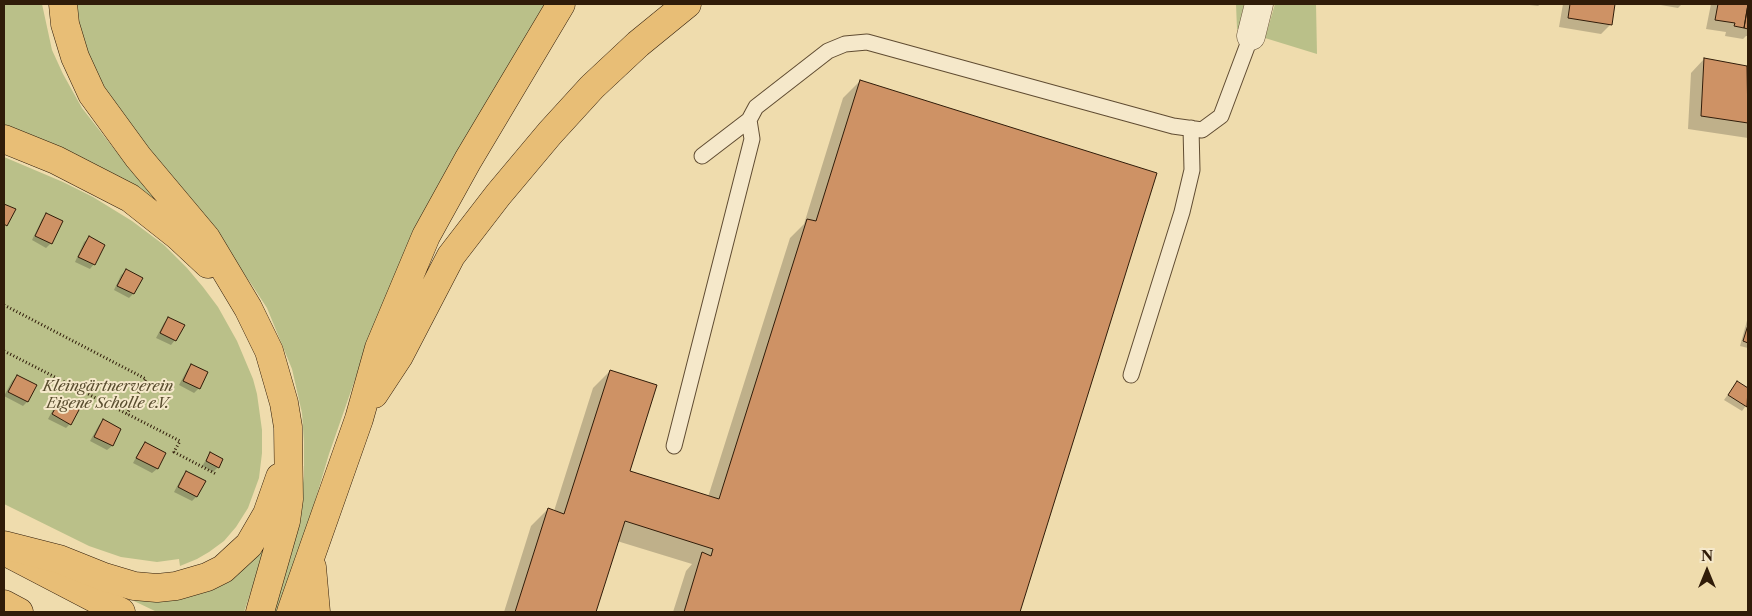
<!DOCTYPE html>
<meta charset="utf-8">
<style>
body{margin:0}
#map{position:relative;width:1752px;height:616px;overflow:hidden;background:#efdcad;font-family:"Libre Caslon Text",serif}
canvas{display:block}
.frame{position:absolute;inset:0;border:5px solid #301c09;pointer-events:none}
.north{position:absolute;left:1682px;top:546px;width:50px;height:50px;-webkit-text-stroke:4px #f5e8ca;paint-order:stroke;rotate:0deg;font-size:14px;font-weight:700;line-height:20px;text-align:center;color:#301c09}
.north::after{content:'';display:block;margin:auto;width:18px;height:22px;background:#301c09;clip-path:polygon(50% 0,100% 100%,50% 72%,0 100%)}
</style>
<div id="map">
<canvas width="1752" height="616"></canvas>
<div class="frame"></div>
<div class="north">N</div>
</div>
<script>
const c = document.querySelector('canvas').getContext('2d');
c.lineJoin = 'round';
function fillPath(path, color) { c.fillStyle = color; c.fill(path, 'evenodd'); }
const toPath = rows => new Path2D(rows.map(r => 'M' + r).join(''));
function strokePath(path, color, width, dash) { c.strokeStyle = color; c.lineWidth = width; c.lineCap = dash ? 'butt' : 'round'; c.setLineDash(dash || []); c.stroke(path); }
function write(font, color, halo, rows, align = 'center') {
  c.font = font + ' "Libre Caslon Text",serif'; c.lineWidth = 4; c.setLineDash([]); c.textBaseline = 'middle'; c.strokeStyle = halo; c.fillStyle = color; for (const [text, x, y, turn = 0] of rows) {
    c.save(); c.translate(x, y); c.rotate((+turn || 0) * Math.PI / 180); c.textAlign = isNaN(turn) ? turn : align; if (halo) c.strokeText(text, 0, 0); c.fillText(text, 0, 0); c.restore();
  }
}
fillPath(toPath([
 [13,4,42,4,52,50,63,74,82,108,122,159,181,225,4,129,4,5],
 [72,4,551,4,359,368,329,454,282,612,271,612,300,505,304,476,304,442,302,413,292,369,267,308,252,285,235,261,150,159,86,61],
 [1236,4,1244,4,1239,29,1237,29],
 [1275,4,1316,4,1317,54,1265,38],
 [4,157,63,182,93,197,132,221,164,245,187,268,203,287,218,307,237,341,253,379,257,394,262,430,262,453,259,478,248,508,236,527,224,541,209,552,197,559,180,566,179,559,157,562,121,557,89,546,4,504],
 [269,537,244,612,157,612,134,601,136,597]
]), '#bac089');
fillPath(toPath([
 [1521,4,1541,4,1538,6],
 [1563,4,1614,4,1610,25,1601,34,1559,27],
 [1655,4,1682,4,1678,8],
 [1711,4,1748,4,1748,36,1746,36,1743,39,1725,36,1726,32,1706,29],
 [1704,59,1748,87,1748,138,1688,129,1691,73],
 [860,81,1156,174,1019,612,673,612,686,571,692,564,617,541,594,612,504,612,531,526,548,509,554,511,593,388,610,371,629,472,708,497,790,238,804,224,843,98],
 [47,215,51,243,46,248,32,240,42,219],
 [89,238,94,264,90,269,75,262,84,242],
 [126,271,133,294,129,298,114,290,121,275],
 [1748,317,1748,348,1740,346],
 [168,318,175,340,171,345,156,338,164,323],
 [191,365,199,388,194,393,179,385,187,370],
 [17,376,35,386,27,402,23,406,4,396,12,381],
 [1737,382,1748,390,1748,403,1742,411,1724,400],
 [61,400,70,424,66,428,48,419,56,404],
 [103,421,120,430,112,446,107,450,90,441,99,425],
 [145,443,164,453,157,469,152,473,133,463,141,448],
 [210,454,218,467,213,472,202,466],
 [187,472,204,481,196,497,192,501,174,492,182,477]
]), '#0003');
const building = toPath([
 [1570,4,1615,4,1612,25,1568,18,1570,4],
 [1718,4,1748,4,1744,28,1734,26,1735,23,1715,20,1718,4],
 [1748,4,1748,29,1744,28,1748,4],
 [1704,58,1747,66,1748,123,1701,116,1704,58],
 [860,80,1157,173,1020,612,684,612,702,552,711,556,713,549,625,521,596,612,515,612,548,508,564,514,610,370,657,385,630,471,719,499,807,219,816,221,860,80],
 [4,204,16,209,7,226,4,224,4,204],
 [46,213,63,221,52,244,35,236,46,213],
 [89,236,105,245,95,265,78,257,89,236],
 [126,269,143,278,134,294,117,286,126,269],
 [168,317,185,325,176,341,160,333,168,317],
 [1748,325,1748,343,1743,341,1748,325],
 [191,364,208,372,200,389,183,381,191,364],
 [17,375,37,385,28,402,8,392,17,375],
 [1737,381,1748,388,1747,407,1728,395,1737,381],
 [61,398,80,408,71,425,52,414,61,398],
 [103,419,121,429,113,446,94,437,103,419],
 [145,442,166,453,158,469,136,458,145,442],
 [210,452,223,459,219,468,206,461,210,452],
 [186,471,206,481,197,497,178,487,186,471]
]);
fillPath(building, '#ce9265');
strokePath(building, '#301c09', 1);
const lane = toPath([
 [702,156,749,120,756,107,828,51,845,44,867,42,1173,126,1202,130,1221,116,1251,36],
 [1131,375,1182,212,1192,170,1191,128],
 [674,446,752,139,749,120]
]);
const street = toPath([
 [1251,36,1259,4]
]);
const primary = toPath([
 [4,551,121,612],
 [4,604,19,612]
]);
const highway = toPath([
 [63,4,65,24,75,57,92,94,138,157,206,238,248,308,269,351,284,403,288,427,289,499,286,521,260,612],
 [4,139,56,160,130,198,178,236,208,264],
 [374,394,399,356,451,256,498,195,550,133,592,87,638,44,687,4],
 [4,545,59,559,104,577,134,586,157,588,176,586,207,577,223,569,249,545,267,514,280,477],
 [312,567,316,612],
 [291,612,359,419,379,348,426,236,468,160,561,4]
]);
strokePath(lane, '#604c32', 17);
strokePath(street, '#604c32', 29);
strokePath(primary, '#301c09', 29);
strokePath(highway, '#301c09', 29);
strokePath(toPath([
 [4,305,146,379,127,414],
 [4,351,180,441,174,452,216,474]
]), '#301c09', 3, [1, 2.5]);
strokePath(lane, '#f5e8ca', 15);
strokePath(street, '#f5e8ca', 28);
strokePath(primary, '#e8be76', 28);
strokePath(highway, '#e8be76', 28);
write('italic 15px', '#594d2f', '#f5e8ca', [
 ["Kleingärtnerverein",108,387],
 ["Eigene Scholle e.V.",108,404]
]);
</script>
